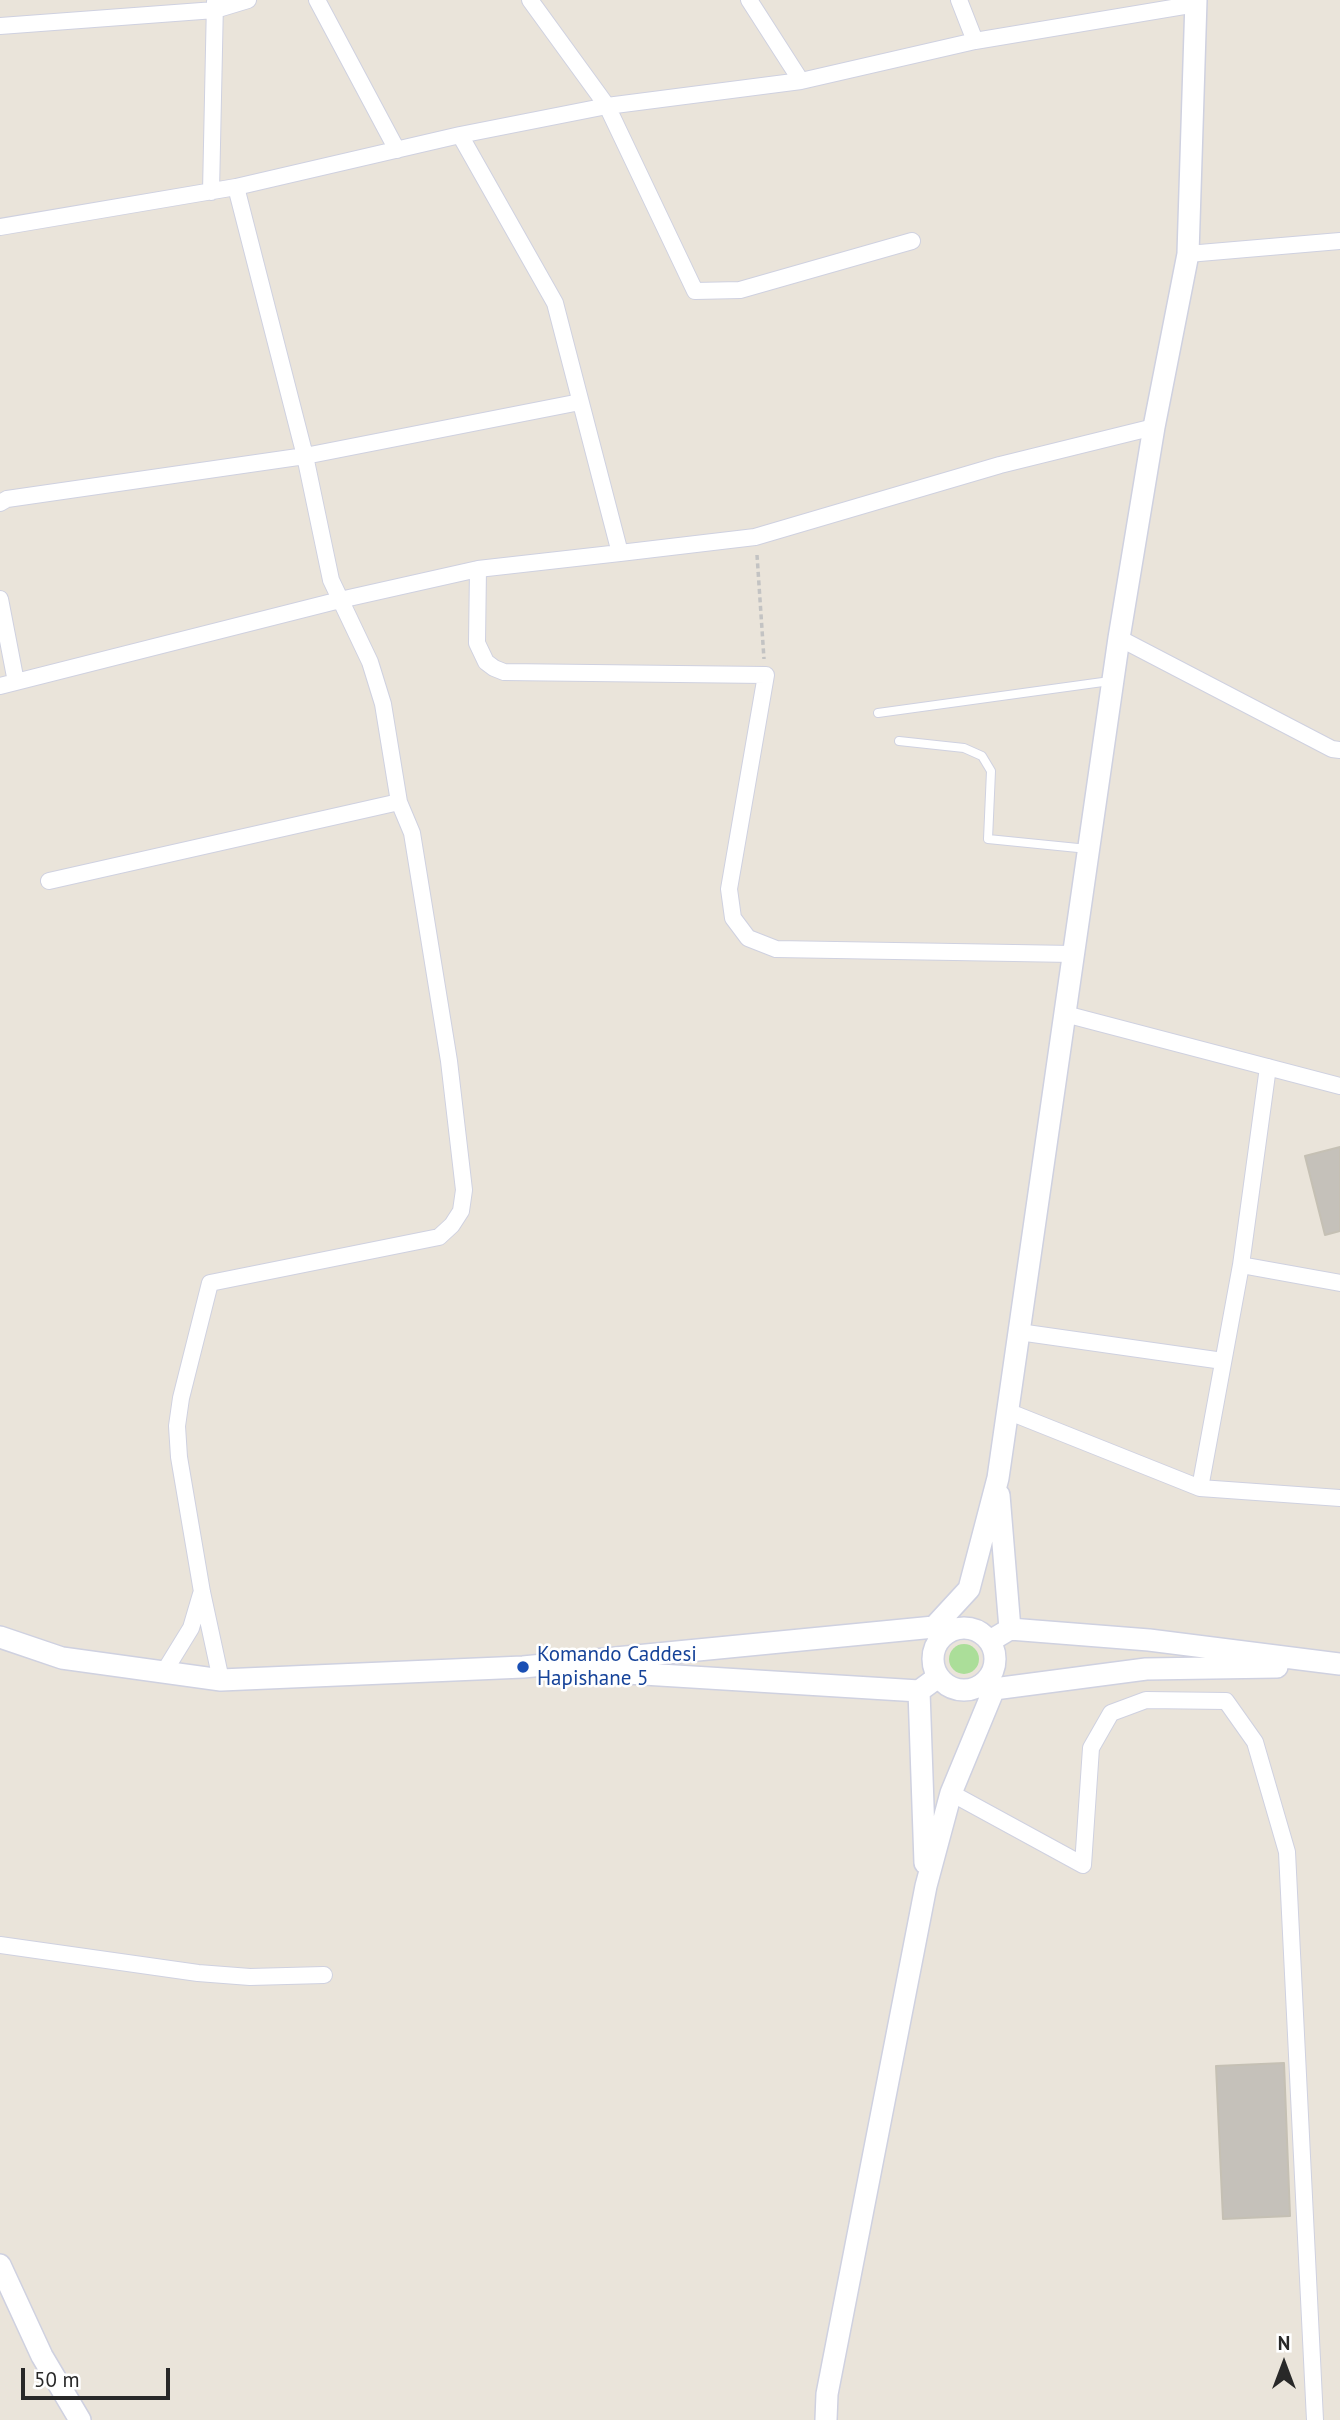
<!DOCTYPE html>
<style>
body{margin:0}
#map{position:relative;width:1340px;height:2420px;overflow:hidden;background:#eae4da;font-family:"PT Sans",sans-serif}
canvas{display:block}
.north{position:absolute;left:1249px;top:2329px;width:70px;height:70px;-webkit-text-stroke:5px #fff;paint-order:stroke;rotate:0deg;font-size:19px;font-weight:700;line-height:28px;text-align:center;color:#282828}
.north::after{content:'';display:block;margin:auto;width:24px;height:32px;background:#282828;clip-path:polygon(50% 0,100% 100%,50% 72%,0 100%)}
.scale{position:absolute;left:21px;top:2368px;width:149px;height:32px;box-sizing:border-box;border:4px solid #282828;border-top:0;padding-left:9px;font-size:21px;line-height:24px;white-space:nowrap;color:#282828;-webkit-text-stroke:5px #fff;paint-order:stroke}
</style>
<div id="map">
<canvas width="1340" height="2420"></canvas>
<div class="north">N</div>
<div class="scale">50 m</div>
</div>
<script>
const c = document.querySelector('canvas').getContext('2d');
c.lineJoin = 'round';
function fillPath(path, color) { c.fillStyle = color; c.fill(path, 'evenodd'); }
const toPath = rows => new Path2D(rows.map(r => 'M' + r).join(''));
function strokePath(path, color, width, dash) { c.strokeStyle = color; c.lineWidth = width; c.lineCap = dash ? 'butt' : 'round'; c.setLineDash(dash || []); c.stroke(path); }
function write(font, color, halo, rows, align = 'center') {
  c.font = font + ' "PT Sans",sans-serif'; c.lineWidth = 5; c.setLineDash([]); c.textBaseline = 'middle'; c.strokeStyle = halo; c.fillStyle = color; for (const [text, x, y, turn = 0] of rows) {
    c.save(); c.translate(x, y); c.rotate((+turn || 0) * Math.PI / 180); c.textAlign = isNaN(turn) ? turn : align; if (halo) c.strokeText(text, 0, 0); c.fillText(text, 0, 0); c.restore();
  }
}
fillPath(toPath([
 '949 1659a15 15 0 1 1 30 0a15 15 0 1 1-30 0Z'
]), '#abde99');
const building = toPath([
 [1340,1147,1340,1231,1325,1235,1305,1156,1340,1147],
 [1284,2063,1290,2216,1223,2219,1216,2066,1284,2063]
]);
fillPath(building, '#c5c1ba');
strokePath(building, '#c5c0b4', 2);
const lane = toPath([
 [878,713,1110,681],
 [899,741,964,748,982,756,991,771,988,839,1088,849]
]);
const street = toPath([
 [317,0,397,150],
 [530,0,607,106,695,291,740,290,912,241],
 [749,0,801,81],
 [959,0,975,41],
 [0,26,215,10,248,0],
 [211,192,215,2],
 [0,227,236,187,460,135,607,106,801,81,975,41,1196,4],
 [1188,254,1340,241],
 [0,503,7,499,305,456,580,402],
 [620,553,755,537,1000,465,1154,427],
 [478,569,477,643,486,662,494,668,504,672,766,675,729,889,733,918,748,938,776,949,1073,954],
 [0,599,16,682],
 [1119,638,1332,749,1340,750],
 [0,686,340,600,478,569,620,553,555,303,460,135],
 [49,881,399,802],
 [1065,1014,1340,1086],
 [1241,1265,1340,1283],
 [1019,1332,1223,1361],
 [1007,1411,1200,1488,1340,1498],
 [1200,1488,1241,1265,1268,1067],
 [164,1672,191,1628,201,1594],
 [221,1680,202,1592,179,1457,177,1426,181,1398,210,1283,439,1237,452,1225,461,1211,464,1190,449,1061,412,833,399,802,383,704,370,662,331,580,305,456,236,187],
 [951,1793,1083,1865,1091,1748,1111,1713,1146,1700,1226,1701,1255,1742,1287,1852,1315,2420],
 [0,1945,198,1973,250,1977,324,1975]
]);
const secondary = toPath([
 [999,1495,1010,1629],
 [934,1627,969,1589,998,1478,1119,638,1154,427,1188,254,1196,0],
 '933 1659a31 31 0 1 1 62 0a31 31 0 1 1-62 0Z',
 [0,1637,62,1658,221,1680,523,1667,934,1627,945,1632],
 [990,1641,1010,1629,1149,1640,1340,1664],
 [595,1671,919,1691,938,1677],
 [994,1689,1146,1669,1277,1667],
 [919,1691,925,1863],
 [0,2265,42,2356,80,2420],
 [826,2420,827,2394,926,1886,951,1793,994,1689]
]);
strokePath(lane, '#cfd1e0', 10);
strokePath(street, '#cfd1e0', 18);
strokePath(secondary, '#cfd1e0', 24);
strokePath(toPath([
 [757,555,764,659]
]), '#c3c3c3', 3.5, [5, 3.5]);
strokePath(lane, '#fff', 8);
strokePath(street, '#fff', 16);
strokePath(secondary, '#fff', 21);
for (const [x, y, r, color] of [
 [523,1667,7,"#1a4fb4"]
]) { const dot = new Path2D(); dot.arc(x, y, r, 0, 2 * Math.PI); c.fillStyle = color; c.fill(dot); strokePath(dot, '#fff', 2.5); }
write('21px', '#164399', '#fff', [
 ["Komando Caddesi",537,1655],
 ["Hapishane 5",537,1679]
], 'left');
</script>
